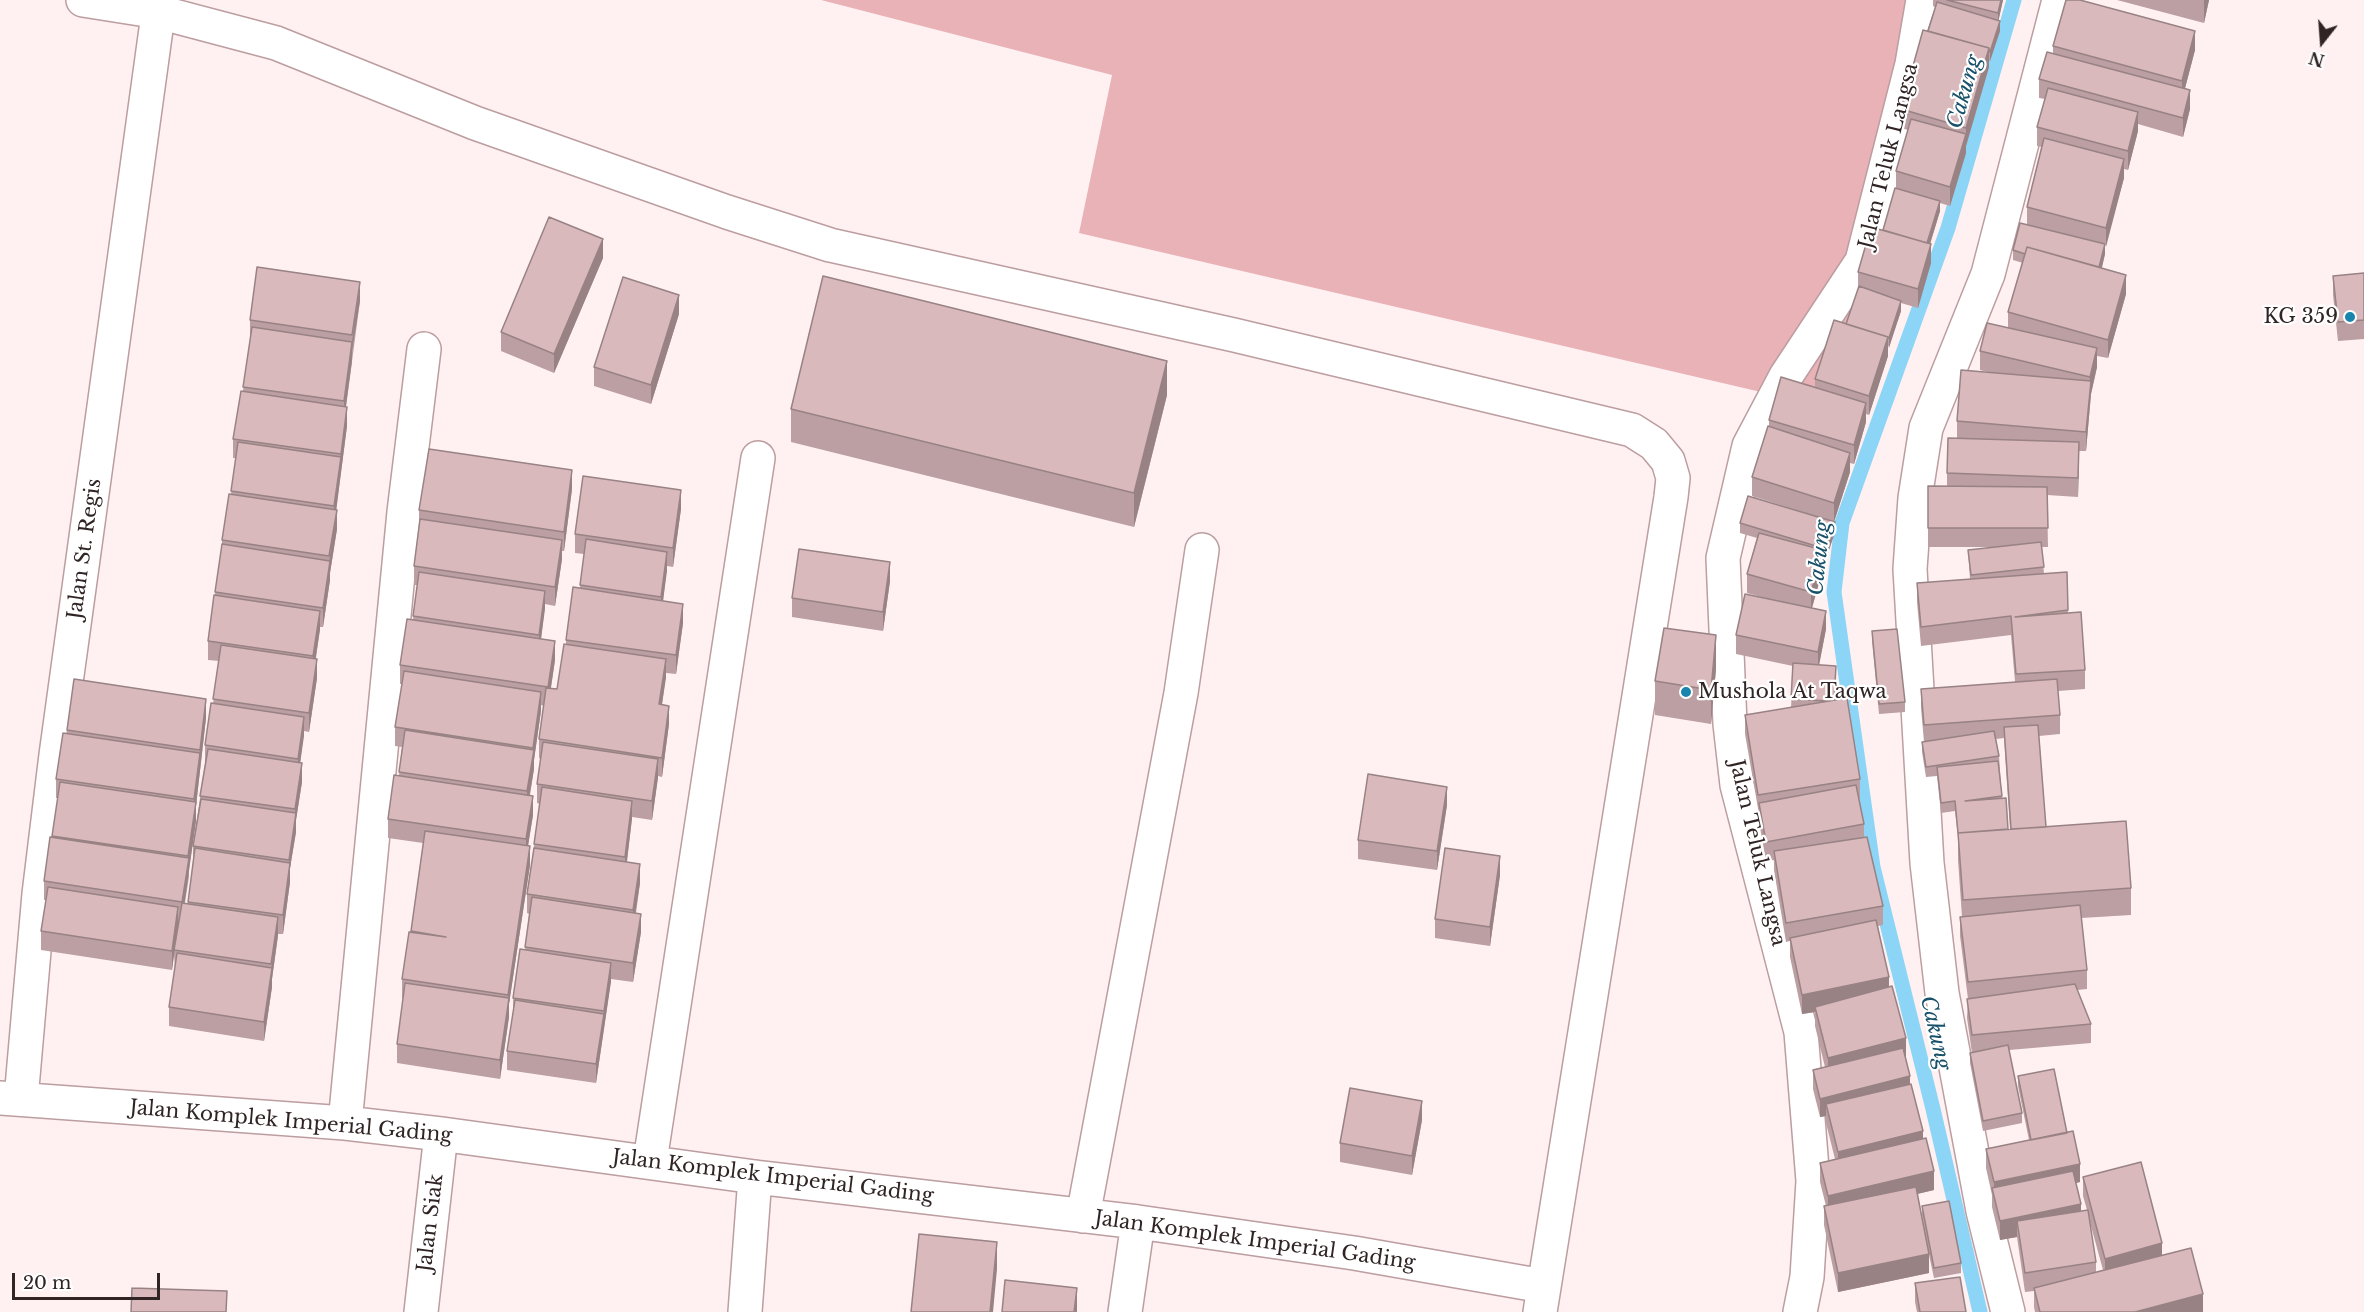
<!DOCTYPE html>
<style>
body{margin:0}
#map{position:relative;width:2364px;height:1312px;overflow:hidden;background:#fff1f2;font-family:"Libre Baskerville",serif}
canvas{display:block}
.north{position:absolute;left:2292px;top:12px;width:60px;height:60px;-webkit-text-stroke:4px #fff;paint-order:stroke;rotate:197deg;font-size:16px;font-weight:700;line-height:24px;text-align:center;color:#302425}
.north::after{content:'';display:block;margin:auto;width:21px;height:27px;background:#302425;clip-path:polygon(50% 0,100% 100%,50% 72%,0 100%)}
.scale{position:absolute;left:12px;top:1273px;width:148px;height:27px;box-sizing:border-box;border:3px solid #302425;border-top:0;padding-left:8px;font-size:18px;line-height:21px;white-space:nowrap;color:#302425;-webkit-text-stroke:4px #fff;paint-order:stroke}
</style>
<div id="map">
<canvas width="2364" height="1312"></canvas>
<div class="north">N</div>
<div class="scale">20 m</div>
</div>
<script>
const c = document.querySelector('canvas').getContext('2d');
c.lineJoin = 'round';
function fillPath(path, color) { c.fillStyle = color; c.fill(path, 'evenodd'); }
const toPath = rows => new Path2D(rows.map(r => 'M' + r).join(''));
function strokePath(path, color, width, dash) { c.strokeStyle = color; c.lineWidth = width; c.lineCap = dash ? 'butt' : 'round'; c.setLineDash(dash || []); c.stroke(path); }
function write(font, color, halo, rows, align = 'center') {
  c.font = font + ' "Libre Baskerville",serif'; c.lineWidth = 4.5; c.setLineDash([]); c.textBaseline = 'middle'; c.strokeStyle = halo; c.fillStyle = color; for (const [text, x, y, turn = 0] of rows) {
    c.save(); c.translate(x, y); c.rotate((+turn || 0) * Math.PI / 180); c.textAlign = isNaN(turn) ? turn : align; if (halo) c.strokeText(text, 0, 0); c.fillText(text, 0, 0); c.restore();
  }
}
fillPath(toPath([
 [821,0,1936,0,1880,254,1821,406,1079,233,1112,75]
]), '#e9b2b7');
strokePath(toPath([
 [1980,1312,1933,1109,1873,867,1834,592,1842,523,1948,228,2014,0]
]), '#8cd5f7', 15);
const minor = toPath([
 [83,0,159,12,276,43,475,123,727,212,830,245,1234,335,1632,430,1654,444,1668,461,1673,478,1671,497,1540,1312],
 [0,1098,345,1123,441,1134,755,1177,1138,1222,1354,1253,1543,1286],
 [21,1099,39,894,56,755,160,0],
 [345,1123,404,512,424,349],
 [650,1161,758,458],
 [1083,1216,1181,693,1202,550],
 [421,1312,441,1134],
 [745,1312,755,1177],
 [1125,1312,1138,1222],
 [1800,1312,1807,1277,1813,1181,1801,1032,1737,785,1730,724,1723,558,1749,446,1786,376,1862,261,1912,64,1923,0],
 [2008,1312,1983,1211,1942,993,1927,863,1910,569,1915,498,1926,428,1988,274,2059,0]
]);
strokePath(minor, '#bc9da0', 36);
strokePath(minor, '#fff', 33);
fillPath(toPath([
 [1933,0,2003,0,1998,21,2000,31,1990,61,1989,61,1989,67,1966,146,1966,153,1950,206,1940,203,1940,211,1930,244,1931,263,1918,308,1901,303,1901,311,1888,348,1888,356,1869,415,1866,414,1866,422,1854,464,1850,463,1850,472,1834,522,1752,496,1752,477,1769,426,1769,420,1815,387,1815,379,1846,324,1858,289,1858,272,1883,230,1896,188,1896,171,1908,130,1901,128,1901,109,1935,7,1933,6],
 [2117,0,2209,0,2204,23],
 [2053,46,2195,50,2185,88,2190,109,2183,137,2138,124,2138,131,2128,170,2124,169,2124,178,2105,246,2105,254,2102,268,2126,294,2108,358,2097,356,2097,367,2091,394,2086,451,2079,451,2078,497,2047,495,2048,547,2042,547,2044,574,2067,572,2068,613,2085,670,2085,689,2058,691,2060,715,2060,734,2039,736,2046,827,2131,888,2131,915,2081,918,2087,970,2087,989,2077,990,2091,1024,2091,1043,2009,1050,2022,1113,2022,1123,1983,1131,1970,1063,1970,1053,1972,1053,1967,1018,1968,999,1960,936,1960,917,1962,917,1958,860,1958,837,1955,811,1941,813,1937,776,1926,777,1922,752,1922,742,1924,742,1921,708,1921,689,2015,682,2011,635,1921,646,1917,602,1917,583,1970,579,1968,550,1994,547,1928,547,1928,486,1947,486,1947,473,1957,438,1957,421,1992,373,1980,370,1980,351,2008,328,2008,312,2023,263,2013,260,2013,250,2027,224,2027,207,2042,147,2037,146,2037,127,2045,99,2039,98,2039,79,2053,54],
 [2004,738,2010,829,2008,829,2002,798,1999,756,1996,739],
 [603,258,554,373,501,351,501,332],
 [2364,273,2364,339,2338,341,2333,295,2333,276],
 [360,301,346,407,347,426,336,510,337,529,330,573,330,580,323,627,320,627,316,658,317,678,309,732,304,731,300,763,302,782,296,820,296,832,290,868,290,882,283,934,278,934,272,979,272,987,264,1041,169,1026,169,1007,175,969,174,954,172,970,41,950,41,931,46,900,44,900,44,881,52,838,58,798,56,798,56,779,67,730,206,718,196,806,196,821,189,868,189,877,185,903,188,903,193,861,193,846,205,764,205,745,213,704,219,661,208,660,208,641,222,548,222,540,231,494,236,458,233,458,233,439,243,391,250,339,250,320],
 [679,314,651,404,594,386,594,367],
 [1167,395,1134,527,791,442,791,409],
 [572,489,564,551,562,551,562,559,555,606,545,604,541,639,555,660,551,688,557,689,566,645,566,640,580,588,584,554,575,553,575,534,681,509,673,567,667,566,663,601,683,623,676,674,666,673,662,705,669,724,662,777,658,776,652,820,632,817,627,862,640,883,636,913,641,932,633,982,611,979,596,1083,507,1070,507,1051,513,1012,513,998,525,950,529,914,527,913,527,894,540,804,537,803,537,784,541,759,539,758,539,739,544,706,541,705,541,711,534,760,534,769,530,795,533,815,528,846,530,865,509,1004,509,1017,500,1079,397,1063,397,1044,403,998,402,998,402,979,411,933,423,843,388,838,388,819,399,775,402,747,395,746,395,727,402,684,400,684,400,665,413,619,417,585,414,585,414,566,419,524,419,510],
 [1740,523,1835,532,1826,559,1823,558,1823,569,1812,608,1826,629,1819,664,1835,700,1860,779,1860,798,1859,799,1864,824,1864,837,1883,906,1883,925,1878,926,1889,987,1906,1057,1905,1057,1910,1084,1923,1138,1934,1190,1917,1194,1927,1240,1922,1215,1922,1206,1961,1263,1961,1273,1934,1278,1929,1255,1929,1273,1838,1292,1824,1225,1824,1206,1826,1206,1820,1182,1820,1163,1835,1159,1826,1123,1826,1116,1820,1117,1813,1089,1813,1070,1825,1067,1815,1026,1815,1012,1802,1014,1790,957,1790,941,1786,942,1774,870,1774,860,1766,861,1759,822,1759,814,1745,734,1745,715,1791,708,1793,666,1736,654,1736,635,1765,598,1747,593,1747,574,1757,538,1740,533],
 [890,581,883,631,792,617,792,598],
 [1872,631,1905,702,1905,712,1879,714,1872,641],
 [1716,669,1711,724,1655,715,1655,681],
 [1447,805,1437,870,1358,859,1358,840],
 [1500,875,1490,946,1435,938,1435,919],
 [2018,1076,2067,1133,2080,1182,2076,1183,2081,1211,2087,1210,2083,1196,2083,1177,2162,1255,2203,1312,2035,1312,2034,1307,2034,1291,2025,1292,2017,1237,2000,1240,1992,1207,1992,1195,1986,1168,1986,1149,2029,1140,2018,1086],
 [2088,1215,2103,1270,2096,1272,2096,1262],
 [1422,1120,1412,1175,1340,1162,1340,1143],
 [1915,1283,1966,1312,1917,1312,1915,1302]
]), '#bb9fa2');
fillPath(toPath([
 [2001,0,2003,0,1998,23,1998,13],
 [2204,0,2209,0,2204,23],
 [2000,21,2000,31,1990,61,1990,52],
 [2195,31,2195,50,2182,100,2182,81],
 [1989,48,1989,67,1966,146,1966,128],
 [2190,90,2190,109,2183,137,2183,118],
 [2138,112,2138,131,2128,170,2128,151],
 [1966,134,1966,153,1950,206,1950,187],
 [2124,159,2124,178,2106,247,2106,228],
 [1940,201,1940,211,1927,254,1927,245],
 [603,239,603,258,554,373,554,354],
 [1931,244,1931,263,1918,308,1918,289],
 [2105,244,2105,254,2098,282,2098,272],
 [2126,275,2126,294,2108,358,2108,340],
 [360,282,360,301,352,351,352,361,344,420,344,401],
 [679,295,679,314,651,404,651,385],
 [1901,301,1901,311,1889,348,1889,338],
 [1888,337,1888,356,1869,415,1869,396],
 [2097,348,2097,367,2091,394,2086,451,2086,432,2090,377],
 [1167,361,1167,395,1134,527,1134,493],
 [1866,403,1866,422,1854,464,1854,445],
 [347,407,347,426,335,520,337,510,337,529,330,573,330,580,323,627,323,608,334,525,334,506],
 [2079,442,2079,461,2078,497,2078,478],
 [1850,453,1850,472,1834,522,1834,503],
 [572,470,572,489,564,551,564,532],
 [681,490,681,509,673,567,673,548],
 [1835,522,1835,532,1826,559,1826,549],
 [562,540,562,559,555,606,555,587],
 [1823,550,1823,569,1811,611,1811,592],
 [667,552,667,571,661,616,661,597],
 [890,562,890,581,883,631,883,612],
 [545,591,545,609,539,654,539,635],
 [683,604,683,623,676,674,676,655],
 [320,611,320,630,313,675,313,656],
 [1826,611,1826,629,1818,671,1818,652],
 [1716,635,1716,669,1711,724,1711,690],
 [555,641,555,660,548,706,548,687],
 [317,659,317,678,309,732,309,713],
 [666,659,666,678,659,723,659,704],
 [541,692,541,711,534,760,534,769,527,810,527,791],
 [206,699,206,718,196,806,196,821,182,921,182,902,194,813,194,799],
 [669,706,669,724,662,777,662,758],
 [304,717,304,736,298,778,298,759],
 [658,759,658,778,652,820,652,801],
 [302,763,302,782,296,820,296,832,290,868,290,882,283,934,283,915,289,874,289,860,295,822,295,809],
 [1447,787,1447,805,1437,870,1437,851],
 [533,796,533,815,526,858,526,839],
 [632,801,632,819,625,876,625,857],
 [530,846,530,865,509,1004,509,1017,500,1079,500,1060,508,1007,508,995],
 [1500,856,1500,875,1490,946,1490,927],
 [640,864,640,883,633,928,633,910],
 [178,907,178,926,172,970,172,951],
 [641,914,641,932,633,982,633,963],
 [278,917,278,936,272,979,272,987,264,1041,264,1022],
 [611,963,611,982,596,1083,596,1064],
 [1889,977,1889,996,1815,1007,1815,1012,1802,1014,1802,995],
 [1906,1038,1906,1057,1828,1077,1828,1058],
 [1910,1076,1910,1095,1826,1104,1826,1116,1820,1117,1820,1099],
 [1422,1101,1422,1120,1412,1175,1412,1156],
 [1923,1131,1923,1150,1838,1171,1838,1152],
 [2080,1164,2080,1182,1995,1200,1994,1193,1994,1182],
 [1934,1171,1934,1190,1828,1215,1828,1196],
 [2081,1204,2081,1223,2017,1221,2017,1237,2000,1240,2000,1221],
 [997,1242,997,1269,993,1312,990,1312],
 [2162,1243,2162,1262,2105,1277,2105,1259],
 [1929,1254,1929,1273,1838,1292,1838,1273],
 [1077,1288,1077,1312,1074,1312],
 [2203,1294,2203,1312,2135,1312]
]), '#988284');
const building = toPath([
 [1947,0,2001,0,1998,13,1947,0],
 [2066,0,2080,0,2195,31,2182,81,2053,46,2066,0],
 [1937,2,2000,21,1990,52,1989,51,1989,48,1928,31,1937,2],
 [1923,30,1989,48,1966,128,1901,109,1923,30],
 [2047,52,2190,90,2183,118,2039,79,2047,52],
 [2048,88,2138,112,2128,151,2037,127,2048,88],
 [1911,119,1966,134,1950,187,1896,171,1911,119],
 [2044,138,2124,159,2106,228,2027,207,2044,138],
 [1895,188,1940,201,1927,243,1883,230,1895,188],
 [549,217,603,239,554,354,501,332,549,217],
 [2020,223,2105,244,2099,267,2027,247,2025,254,2013,250,2020,223],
 [1871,227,1931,244,1918,289,1858,272,1871,227],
 [2027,247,2126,275,2108,340,2008,312,2027,247],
 [257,267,360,282,352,335,250,320,257,267],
 [2364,273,2364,320,2338,322,2333,276,2364,273],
 [823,276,1167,361,1134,493,791,409,823,276],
 [623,277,679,295,651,385,594,367,623,277],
 [1859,286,1901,301,1889,338,1888,338,1888,337,1846,324,1859,286],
 [1834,320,1888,337,1869,396,1815,379,1834,320],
 [1987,323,2097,348,2090,377,1980,351,1987,323],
 [252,327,352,342,344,401,243,387,252,327],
 [1961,370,2091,381,2086,432,1957,421,1961,370],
 [1781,377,1866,403,1854,445,1769,420,1781,377],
 [241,391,347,407,341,454,233,439,241,391],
 [1768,426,1850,453,1834,503,1752,477,1768,426],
 [1948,438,2079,442,2078,478,1947,473,1948,438],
 [238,442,341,457,334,506,231,491,238,442],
 [429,449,572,470,564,532,419,510,429,449],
 [583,476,681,490,673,548,575,534,583,476],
 [1928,486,2047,487,2048,528,1928,528,1928,486],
 [229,494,337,510,329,556,222,540,229,494],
 [1748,496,1835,522,1826,549,1740,523,1748,496],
 [420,519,562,540,555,587,414,566,420,519],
 [1759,533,1823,550,1811,592,1747,574,1759,533],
 [586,539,667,552,661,597,580,585,586,539],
 [2041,542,2044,567,1971,575,1968,550,2041,542],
 [222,544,330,561,323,608,215,592,222,544],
 [799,549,890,562,883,612,792,598,799,549],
 [419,572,545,591,539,635,413,616,419,572],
 [2067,572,2068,610,2015,617,2081,612,2085,670,2016,674,2011,616,1921,627,1917,583,2067,572],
 [573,587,683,604,676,655,566,640,573,587],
 [1745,594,1826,611,1818,652,1736,635,1745,594],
 [214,595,320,611,313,656,208,641,214,595],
 [407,619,555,641,548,687,400,665,407,619],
 [1664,628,1716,635,1711,690,1655,681,1664,628],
 [1897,629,1905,702,1879,704,1872,631,1897,629],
 [564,644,666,659,659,704,669,706,662,758,539,739,546,688,557,689,564,644],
 [221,645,317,659,309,713,213,699,221,645],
 [1793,663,1836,666,1834,700,1828,701,1791,699,1793,663],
 [404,671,541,692,533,748,395,727,404,671],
 [74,679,206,699,200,750,67,730,74,679],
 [2057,679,2060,715,1924,725,1921,689,2057,679],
 [1847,698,1860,779,1758,795,1745,715,1847,698],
 [211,703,304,717,298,759,205,745,211,703],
 [2038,725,2046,827,2011,829,2004,727,2038,725],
 [405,730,534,750,527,791,399,772,405,730],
 [1994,731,1999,756,1926,767,1922,742,1994,731],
 [63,733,200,753,194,799,56,779,63,733],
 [543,742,658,759,652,801,537,784,543,742],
 [208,749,302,763,295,809,200,796,208,749],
 [1998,761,2002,796,1965,801,2006,798,2008,829,1958,833,1955,801,1941,803,1937,767,1998,761],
 [1368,774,1447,787,1437,851,1358,840,1368,774],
 [394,775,533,796,526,839,388,819,394,775],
 [60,782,196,802,188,856,52,836,60,782],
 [1856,785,1864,824,1766,842,1759,803,1856,785],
 [542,787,632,801,625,857,534,844,542,787],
 [201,799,296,813,289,860,193,846,201,799],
 [2126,821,2131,888,1963,900,1958,833,2126,821],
 [425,831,530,846,508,995,402,979,409,932,446,937,411,931,425,831],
 [50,837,189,858,182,902,44,881,50,837],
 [1867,837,1883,906,1786,923,1774,851,1867,837],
 [195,848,290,863,283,915,188,902,195,848],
 [534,848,640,864,633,910,527,894,534,848],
 [1445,848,1500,856,1490,927,1435,919,1445,848],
 [48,887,178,907,172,951,41,931,48,887],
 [532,897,641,914,633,963,525,947,532,897],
 [182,903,278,917,271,964,174,950,182,903],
 [2080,905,2087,970,1968,982,1960,917,2080,905],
 [1876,920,1889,977,1802,995,1790,938,1876,920],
 [520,949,611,963,604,1011,513,998,520,949],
 [177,953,272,968,264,1022,169,1007,177,953],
 [405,983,509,998,500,1060,397,1044,405,983],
 [2075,984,2091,1024,1972,1035,1967,999,2075,984],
 [1892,986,1906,1038,1828,1058,1815,1007,1892,986],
 [515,1000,604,1014,596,1064,507,1051,515,1000],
 [2008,1045,2022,1113,1983,1121,1970,1053,2008,1045],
 [1903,1048,1910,1076,1820,1099,1813,1070,1903,1048],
 [2054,1069,2067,1133,2031,1140,2018,1076,2054,1069],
 [1911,1084,1923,1131,1838,1152,1826,1104,1911,1084],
 [1350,1088,1422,1101,1412,1156,1340,1143,1350,1088],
 [2073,1131,2080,1164,1994,1182,1986,1149,2073,1131],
 [1926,1138,1934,1171,1828,1196,1820,1163,1926,1138],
 [2141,1162,2162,1243,2105,1259,2083,1177,2141,1162],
 [2073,1171,2081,1204,2000,1221,1992,1188,2073,1171],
 [1916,1187,1929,1254,1838,1273,1824,1206,1916,1187],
 [1949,1201,1961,1263,1934,1268,1922,1206,1949,1201],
 [2088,1210,2096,1262,2025,1273,2017,1221,2088,1210],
 [919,1234,997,1242,990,1312,911,1312,919,1234],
 [2191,1248,2203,1294,2135,1312,2040,1312,2034,1288,2191,1248],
 [1960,1277,1966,1312,1920,1312,1915,1283,1960,1277],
 [1005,1280,1077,1288,1074,1312,1002,1312,1005,1280],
 [132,1288,227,1291,226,1312,131,1312,132,1288]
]);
fillPath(building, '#d9b9bc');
strokePath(building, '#988284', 1.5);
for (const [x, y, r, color] of [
 [2350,317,6,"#1984ac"],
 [1686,692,6,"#1984ac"]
]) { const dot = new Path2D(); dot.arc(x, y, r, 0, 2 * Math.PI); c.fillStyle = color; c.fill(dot); strokePath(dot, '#fff', 2); }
write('20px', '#302425', '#fff', [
 ["Jalan Teluk Langsa",1889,156,-76],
 ["Jalan St. Regis",85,549,-82],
 ["Jalan Teluk Langsa",1757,853,77],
 ["Jalan Komplek Imperial Gading",291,1122,5],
 ["Jalan Komplek Imperial Gading",773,1177,7],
 ["Jalan Siak",431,1223,-83],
 ["Jalan Komplek Imperial Gading",1255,1241,8]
]);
write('20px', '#302425', '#fff', [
 ["KG 359",2338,317],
 ["Mushola At Taqwa",1698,692,"left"]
], 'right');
write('italic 21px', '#185169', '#fff', [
 ["Cakung",1965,92,-74],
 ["Cakung",1820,558,-84],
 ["Cakung",1935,1033,77]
]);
</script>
